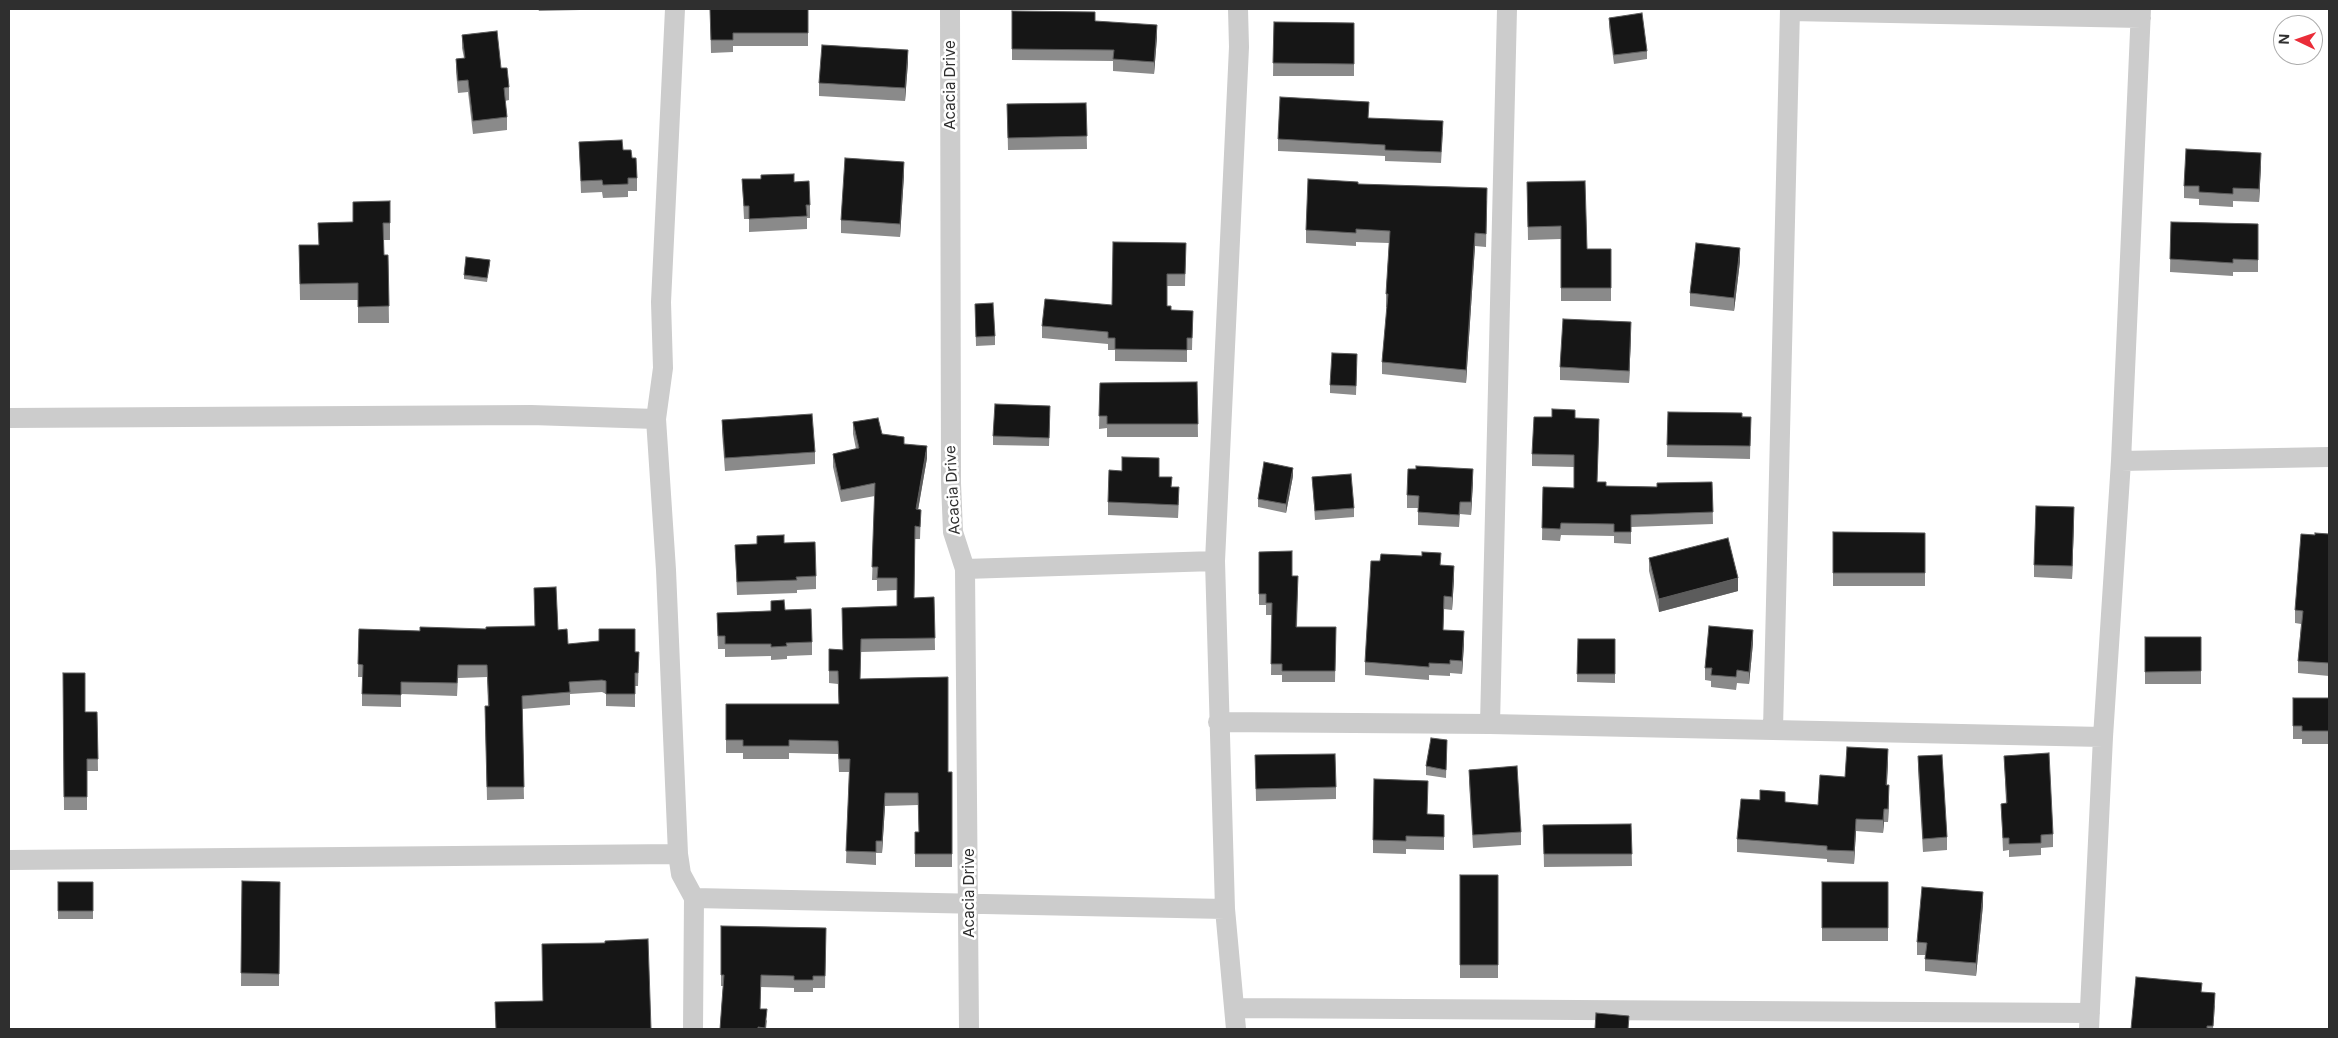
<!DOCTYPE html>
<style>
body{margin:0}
#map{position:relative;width:2338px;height:1038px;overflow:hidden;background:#fff;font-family:Inter,sans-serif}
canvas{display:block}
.frame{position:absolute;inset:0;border:10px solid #2f2f2f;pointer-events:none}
.north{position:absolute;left:2273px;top:15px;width:50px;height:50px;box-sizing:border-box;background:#fff;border:1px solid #acacac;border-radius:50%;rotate:273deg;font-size:14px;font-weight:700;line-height:20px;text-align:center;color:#2f2f2f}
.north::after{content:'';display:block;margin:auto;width:18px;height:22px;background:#ea2d39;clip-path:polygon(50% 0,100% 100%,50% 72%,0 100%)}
</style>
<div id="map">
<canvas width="2338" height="1038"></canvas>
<div class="frame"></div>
<div class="north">N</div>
</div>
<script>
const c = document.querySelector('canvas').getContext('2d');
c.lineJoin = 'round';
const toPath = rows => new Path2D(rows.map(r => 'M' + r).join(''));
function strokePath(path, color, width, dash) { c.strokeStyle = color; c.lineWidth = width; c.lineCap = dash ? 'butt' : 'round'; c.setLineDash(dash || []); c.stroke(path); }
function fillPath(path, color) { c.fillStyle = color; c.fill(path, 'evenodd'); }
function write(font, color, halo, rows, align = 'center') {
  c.font = font + ' Inter,sans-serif'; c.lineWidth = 5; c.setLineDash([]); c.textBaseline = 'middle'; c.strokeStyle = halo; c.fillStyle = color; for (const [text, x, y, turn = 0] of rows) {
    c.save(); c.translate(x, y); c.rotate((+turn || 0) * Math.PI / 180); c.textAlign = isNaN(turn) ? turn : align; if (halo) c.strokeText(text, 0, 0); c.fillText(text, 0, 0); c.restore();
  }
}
strokePath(toPath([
 [950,9,951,483,953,532,965,569,969,1029],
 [1790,11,2141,18],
 [9,418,531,415,656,419,666,570,678,854,681,874,694,898,693,1029],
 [656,419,663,368,661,302,675,9],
 [2121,461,2329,457],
 [965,569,1215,561],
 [1218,722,1490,724,2103,737],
 [1490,724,1507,9],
 [1773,729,1790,9],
 [9,860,678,854],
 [694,898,1225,909],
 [1236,1008,2090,1013],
 [1236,1029,1225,909,1215,561,1239,47,1238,9],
 [2089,1029,2103,737,2121,461,2141,9]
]), '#ccc', 20);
fillPath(toPath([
 [538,9,580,9,580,10,539,11],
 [710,9,808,33,808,46,733,46,733,52,711,53],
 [1012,11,1157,37,1154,74,1113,71,1113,61,1012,60],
 [1609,18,1647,51,1647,59,1614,64,1609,27],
 [1274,22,1354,23,1354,76,1273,76],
 [462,35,501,68,509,87,509,100,505,101,507,117,507,130,473,134,468,92,458,93,456,72,456,59,464,58,462,48],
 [908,62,905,101,819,96,819,83],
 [1086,103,1087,149,1008,150,1007,104],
 [1369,118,1443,132,1441,163,1385,161,1385,156,1278,151,1278,139],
 [579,142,623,150,632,158,637,178,637,191,628,191,628,197,603,198,602,192,581,193],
 [2261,166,2259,202,2233,201,2233,207,2199,205,2199,199,2184,198,2184,186],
 [904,175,900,237,841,233,841,220],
 [742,179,794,182,810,205,810,218,807,218,807,229,749,232,749,219,744,219],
 [1527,182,1587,249,1611,249,1611,301,1561,301,1561,239,1528,240],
 [1358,184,1487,201,1486,247,1475,246,1466,383,1382,374,1382,362,1387,307,1386,307,1386,294,1389,243,1356,242,1356,246,1306,243,1306,230],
 [390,201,390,240,383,240,384,255,388,255,389,323,358,323,358,300,300,300,299,245,318,245,353,222],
 [2171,222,2258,224,2258,272,2233,272,2233,276,2170,272],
 [1186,243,1185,286,1167,286,1167,306,1171,310,1193,311,1192,350,1187,350,1187,362,1115,361,1115,350,1108,350,1108,344,1042,338,1042,326,1112,305],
 [1740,261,1734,311,1690,306,1690,293],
 [490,264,487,282,464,279,464,275],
 [975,304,995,336,995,345,976,346],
 [1631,335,1629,383,1560,380,1560,367],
 [1357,363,1356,395,1330,393,1330,385],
 [1197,382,1198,437,1107,437,1107,428,1099,429,1100,383],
 [1668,412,1751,417,1750,459,1667,457],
 [1050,415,1049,446,993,445,993,436],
 [1552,417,1575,418,1599,430,1597,482,1606,486,1657,487,1712,482,1713,524,1631,527,1631,544,1614,543,1614,536,1561,535,1560,541,1542,540,1543,487,1574,488,1574,467,1532,466,1532,454],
 [722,420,815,452,815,464,725,471,722,433],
 [853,422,904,444,927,458,918,509,921,510,920,539,915,539,914,598,934,597,935,650,861,652,860,679,948,772,952,772,952,867,915,867,915,832,919,832,918,805,885,806,882,853,876,853,876,865,846,863,849,772,839,772,838,754,789,753,789,759,743,759,743,753,726,753,726,704,839,704,838,684,829,683,829,649,843,650,897,606,897,590,877,591,877,580,872,580,875,496,841,502,833,467,833,454,856,449,853,434],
 [1293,476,1286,513,1258,507,1258,499],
 [1159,477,1179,499,1178,518,1108,515,1108,502],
 [1312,477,1354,508,1354,517,1315,520],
 [1473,482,1471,515,1460,514,1459,527,1418,525,1418,508,1407,508,1407,495],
 [2074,520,2072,579,2034,577,2034,565],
 [1833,532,1925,533,1925,586,1833,586],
 [2329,534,2329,676,2298,673,2298,661,2301,624,2295,623,2295,610,2315,535],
 [784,543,816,576,816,589,797,590,797,593,737,595,735,545],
 [1259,552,1292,576,1298,587,1297,627,1336,627,1335,682,1282,682,1282,675,1271,675,1272,615,1266,615,1266,605,1259,605],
 [1649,558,1738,591,1659,612,1649,571],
 [1441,565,1454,579,1452,610,1444,609,1443,630,1464,644,1462,674,1450,673,1450,676,1429,675,1429,680,1365,675,1365,662],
 [534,588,558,630,568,644,639,652,638,686,635,686,635,707,606,706,606,694,602,692,570,694,570,705,522,709,524,799,487,800,485,706,488,706,487,677,458,678,457,696,401,694,401,707,362,706,362,677,358,677,359,629,420,631,486,629,535,626],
 [785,610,812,642,812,655,787,656,787,659,771,660,771,656,725,657,725,649,718,649,717,613],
 [2145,637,2201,637,2201,684,2145,684],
 [1578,639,1615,639,1615,683,1577,682],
 [1753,643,1749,684,1737,683,1736,690,1711,687,1711,681,1705,680,1705,668],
 [63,673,85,712,97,712,98,771,87,771,87,810,64,810],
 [2293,698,2329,698,2329,744,2302,744,2302,739,2293,739],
 [1447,740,1446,778,1426,775,1426,766],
 [1255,755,1336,787,1336,799,1256,801],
 [1918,756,1947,837,1947,850,1923,852,1918,769],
 [2004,756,2053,834,2053,847,2041,848,2041,855,2009,857,2009,850,2003,851,2001,804,2006,803],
 [1888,762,1887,785,1889,798,1888,822,1884,822,1883,833,1856,831,1854,864,1827,862,1827,859,1737,852,1737,839,1785,803,1818,805,1845,777],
 [1469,770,1521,832,1521,845,1473,848,1469,782],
 [1428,814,1444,828,1444,850,1406,849,1406,854,1373,853,1373,840],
 [1631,824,1632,866,1544,867,1543,825],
 [1460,875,1498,875,1498,978,1460,978],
 [242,881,280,882,279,986,241,986],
 [58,882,93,882,93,919,58,919],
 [1822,882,1888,882,1888,941,1822,941],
 [1983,905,1976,976,1925,971,1925,955,1917,955,1917,942],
 [721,926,826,928,825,988,813,988,813,992,794,992,794,988,761,987,760,1009,767,1021,766,1029,720,1029,723,986,721,986],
 [2202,992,2215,1006,2213,1029,2131,1029]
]), '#8a8a8a');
fillPath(toPath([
 [1157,25,1157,37,1154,74,1154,62],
 [908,50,908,62,905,101,905,88],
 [2261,153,2261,166,2259,202,2259,189],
 [904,162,904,175,900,237,900,224],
 [1475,233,1475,246,1466,383,1466,370],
 [1740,248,1740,261,1734,311,1734,298],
 [1631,322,1631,335,1629,383,1629,371],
 [927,446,927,458,916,522,916,509],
 [1293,468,1293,476,1286,513,1286,504],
 [1473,469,1473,482,1471,515,1471,502],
 [2074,507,2074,520,2072,579,2072,566],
 [1454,566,1454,579,1452,610,1452,597],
 [1738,578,1738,591,1659,612,1659,599],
 [1753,630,1753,643,1749,684,1749,672],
 [1464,631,1464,644,1462,674,1462,661],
 [1888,749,1888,762,1886,798,1886,785],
 [1889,785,1889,798,1888,822,1888,809],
 [885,793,885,806,882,853,882,841],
 [1884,809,1884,822,1883,833,1883,820],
 [1856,819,1856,831,1854,864,1854,851],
 [1983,892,1983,905,1976,976,1976,963]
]), '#5c5c5c');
const building = toPath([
 [710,9,808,9,808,33,733,33,733,40,711,40,710,9],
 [1012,11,1095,12,1095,21,1157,25,1154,62,1113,59,1114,50,1012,49,1012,11],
 [1642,13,1647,51,1614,55,1609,18,1642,13],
 [1274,22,1354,23,1354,64,1273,63,1274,22],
 [497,31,501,68,507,68,509,87,504,88,507,117,473,121,468,80,458,81,456,59,465,58,462,35,497,31],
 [822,45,908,50,905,88,819,83,822,45],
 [1280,97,1369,102,1368,118,1443,121,1441,152,1385,150,1385,145,1278,139,1280,97],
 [1086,103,1087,136,1008,138,1007,104,1086,103],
 [622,140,623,150,631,150,632,158,636,158,637,178,628,178,628,184,603,185,602,180,581,181,579,142,622,140],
 [2186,149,2261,153,2259,189,2233,188,2233,194,2199,192,2199,186,2184,186,2186,149],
 [845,158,904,162,900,224,841,220,845,158],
 [794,174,794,182,809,181,810,205,806,205,807,216,749,219,749,206,744,206,742,179,761,179,761,175,794,174],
 [1308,179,1358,182,1358,184,1487,188,1486,234,1475,233,1466,370,1382,362,1388,294,1386,294,1390,231,1356,229,1356,233,1306,230,1308,179],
 [1585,181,1587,249,1611,249,1611,288,1561,288,1561,226,1528,227,1527,182,1585,181],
 [390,201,390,223,383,223,384,255,388,255,389,306,358,307,358,283,300,284,299,245,319,245,318,223,353,222,353,202,390,201],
 [2171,222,2258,224,2258,260,2233,259,2233,263,2170,259,2171,222],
 [1113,242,1186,243,1185,274,1167,274,1167,306,1171,306,1171,310,1193,311,1192,338,1187,338,1187,350,1115,349,1115,338,1108,338,1108,332,1042,326,1045,299,1112,305,1113,242],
 [1696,243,1740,248,1734,298,1690,293,1696,243],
 [466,257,490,260,487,278,464,275,466,257],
 [993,303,995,336,976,337,975,304,993,303],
 [1563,319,1631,322,1629,371,1560,367,1563,319],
 [1332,353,1357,354,1356,386,1330,385,1332,353],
 [1197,382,1198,424,1107,424,1107,416,1099,416,1100,383,1197,382],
 [995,404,1050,406,1049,438,993,436,995,404],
 [1552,409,1575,410,1575,418,1599,419,1597,482,1606,482,1606,486,1657,487,1657,483,1712,482,1713,512,1631,515,1631,532,1614,532,1614,524,1561,523,1560,529,1542,528,1543,487,1574,488,1574,455,1532,454,1534,417,1552,417,1552,409],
 [1668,412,1742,413,1742,417,1751,417,1750,446,1667,445,1668,412],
 [812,414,815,452,725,458,722,420,812,414],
 [878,418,882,434,904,437,904,444,927,446,916,509,921,510,920,527,915,526,914,598,934,597,935,638,861,639,860,679,948,677,948,772,952,772,952,854,915,854,915,832,919,832,918,793,885,793,882,841,876,841,876,852,846,851,850,759,839,759,838,741,789,740,789,746,743,746,743,740,726,740,726,704,839,704,838,671,829,671,829,649,843,650,842,608,897,606,897,578,877,578,878,567,872,567,875,483,841,490,833,454,859,448,853,422,878,418],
 [1122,457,1159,458,1159,477,1172,477,1171,487,1179,487,1178,505,1108,502,1109,470,1122,471,1122,457],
 [1264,462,1293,468,1286,504,1258,499,1264,462],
 [1416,466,1473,469,1471,502,1460,502,1459,515,1418,512,1419,496,1407,495,1408,469,1416,469,1416,466],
 [1351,474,1354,508,1315,511,1312,477,1351,474],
 [2036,506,2074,507,2072,566,2034,565,2036,506],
 [1833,532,1925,533,1925,573,1833,573,1833,532],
 [2315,533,2329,534,2329,663,2298,661,2303,611,2295,610,2301,534,2315,535,2315,533],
 [784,535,784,543,815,542,816,576,796,577,797,580,737,582,735,545,757,544,757,536,784,535],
 [1728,538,1738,578,1659,599,1649,558,1728,538],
 [1292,551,1292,576,1298,576,1296,627,1336,627,1335,671,1282,671,1282,664,1271,664,1272,603,1266,603,1266,594,1259,594,1259,552,1292,551],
 [1422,552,1441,553,1440,565,1454,566,1452,597,1444,596,1443,630,1464,631,1462,661,1450,660,1450,664,1429,663,1429,667,1365,662,1371,561,1380,561,1381,554,1422,556,1422,552],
 [556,587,558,630,567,629,568,644,599,641,599,629,635,629,635,652,639,652,638,673,635,673,635,694,606,694,606,681,602,680,569,682,570,692,522,696,524,787,487,787,485,706,489,706,487,665,458,665,457,683,401,682,401,695,362,694,363,665,358,664,359,629,420,631,420,627,486,629,486,627,535,626,534,588,556,587],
 [784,600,785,610,811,609,812,642,786,643,787,646,771,647,771,644,725,644,725,636,718,636,717,613,771,611,771,601,784,600],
 [1709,626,1753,630,1749,672,1737,670,1736,677,1711,675,1712,668,1705,668,1709,626],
 [2145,637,2201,637,2201,671,2145,672,2145,637],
 [1578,639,1615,639,1615,674,1577,674,1578,639],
 [63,673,85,673,85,712,97,712,98,759,87,759,87,797,64,797,63,673],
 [2293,698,2329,698,2329,731,2302,731,2302,726,2293,726,2293,698],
 [1431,738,1447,740,1446,770,1426,766,1431,738],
 [1847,747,1888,749,1886,785,1889,785,1888,809,1884,809,1883,820,1856,819,1854,851,1827,850,1827,846,1737,839,1741,799,1760,800,1760,790,1785,792,1785,802,1818,805,1820,775,1845,777,1847,747],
 [2049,753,2053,834,2041,835,2041,843,2009,844,2009,838,2003,838,2001,804,2007,803,2004,756,2049,753],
 [1335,754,1336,787,1256,789,1255,755,1335,754],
 [1942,755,1947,837,1923,839,1918,756,1942,755],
 [1517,766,1521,832,1473,835,1469,770,1517,766],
 [1374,779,1428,781,1427,814,1444,815,1444,837,1406,836,1406,841,1373,840,1374,779],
 [1631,824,1632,854,1544,854,1543,825,1631,824],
 [1460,875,1498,875,1498,965,1460,965,1460,875],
 [242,881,280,882,279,974,241,973,242,881],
 [58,882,93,882,93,911,58,911,58,882],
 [1822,882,1888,882,1888,928,1822,928,1822,882],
 [1922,887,1983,892,1976,963,1925,959,1927,943,1917,942,1922,887],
 [721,926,826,928,825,976,813,976,813,980,794,980,794,976,761,975,760,1009,767,1009,765,1028,758,1027,758,1029,720,1029,724,975,721,975,721,926],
 [648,939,651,1029,496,1029,495,1002,543,1001,542,944,605,943,605,941,648,939],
 [2136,977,2202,983,2201,992,2215,993,2213,1026,2207,1026,2207,1029,2131,1029,2136,977],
 [1596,1013,1629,1016,1628,1029,1595,1029,1596,1013]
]);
fillPath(building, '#161616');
strokePath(building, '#5c5c5c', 1);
write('15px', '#2f2f2f', '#fff', [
 ["Acacia Drive",950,85,-90],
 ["Acacia Drive",953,490,-93],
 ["Acacia Drive",969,893,-90]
]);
</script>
